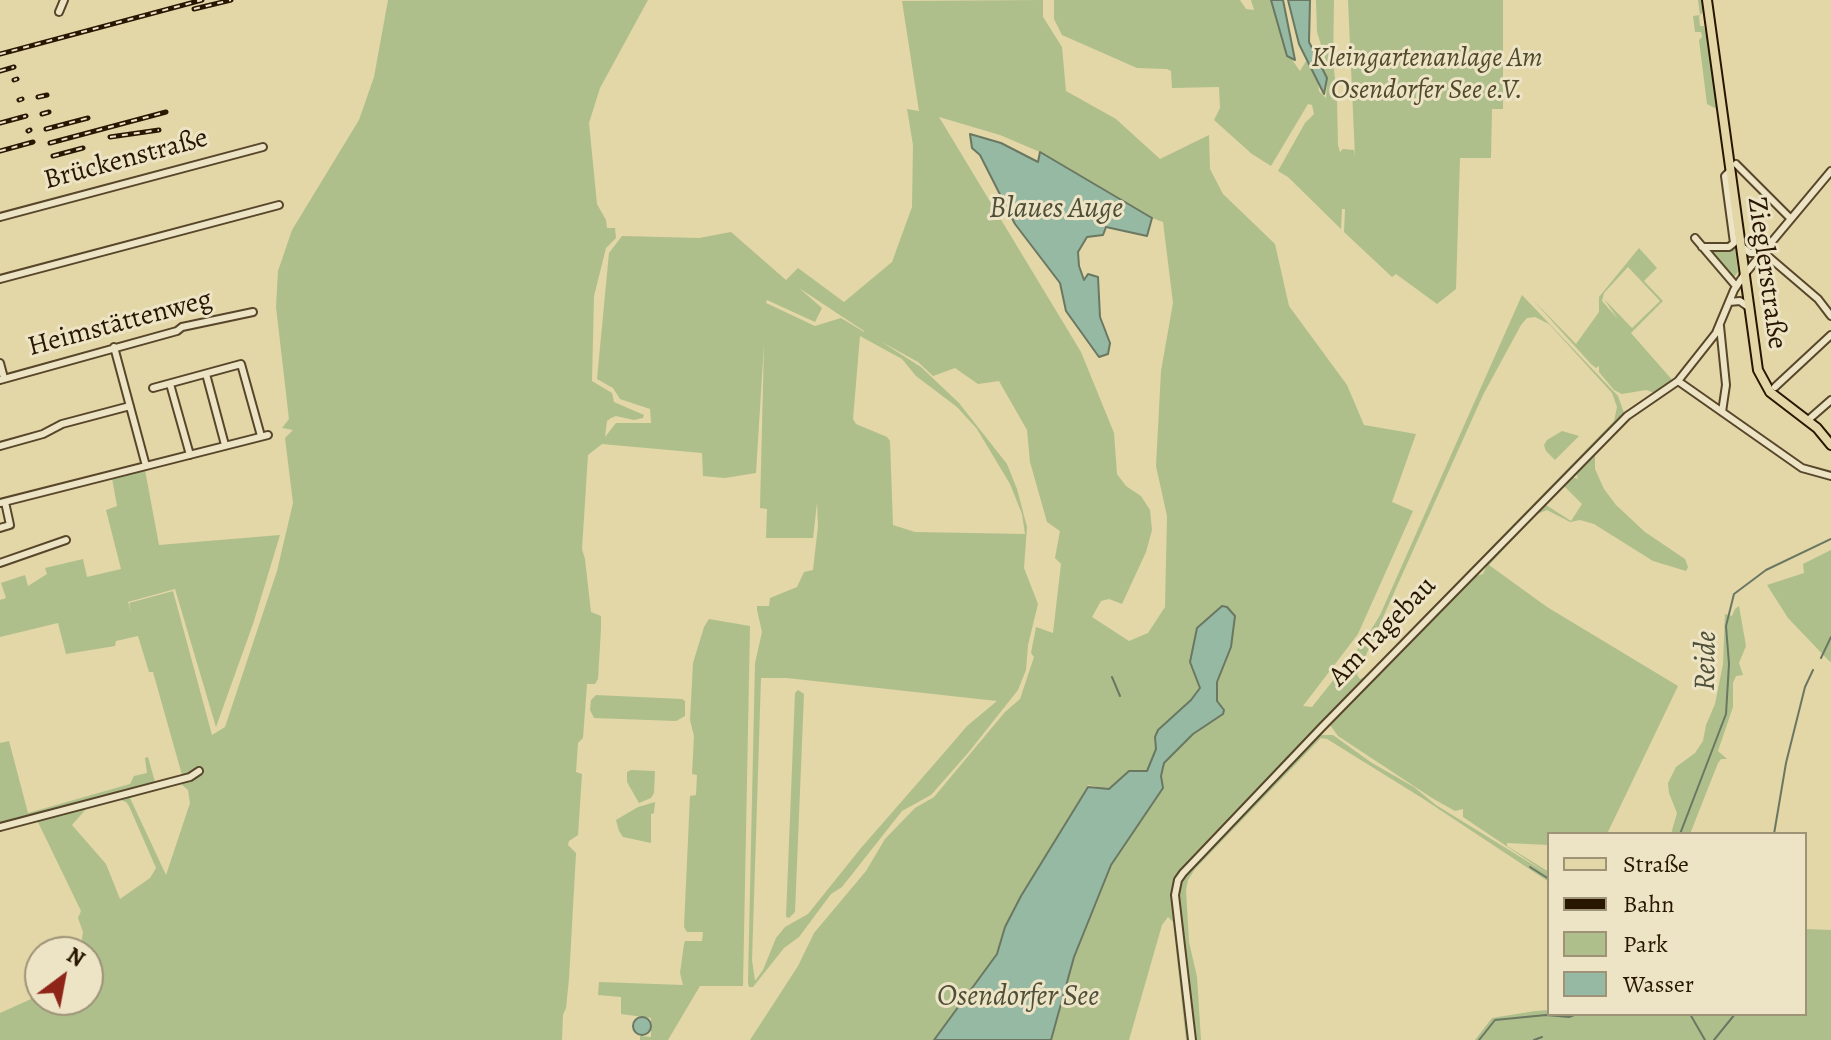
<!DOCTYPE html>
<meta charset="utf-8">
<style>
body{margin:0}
#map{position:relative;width:1831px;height:1040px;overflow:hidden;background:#e3d6a7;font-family:Alegreya,serif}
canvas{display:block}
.legend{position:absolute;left:1547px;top:832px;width:260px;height:184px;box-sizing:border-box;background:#ede4c6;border:2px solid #9e9277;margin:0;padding:10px 14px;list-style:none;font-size:24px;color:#281600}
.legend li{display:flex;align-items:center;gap:16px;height:40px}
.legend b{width:40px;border:2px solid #9e9277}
.north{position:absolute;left:24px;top:936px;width:80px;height:80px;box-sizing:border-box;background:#ede4c6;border:2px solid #9e9277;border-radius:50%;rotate:32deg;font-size:22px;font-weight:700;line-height:32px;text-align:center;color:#281600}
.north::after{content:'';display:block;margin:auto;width:28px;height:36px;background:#8f2418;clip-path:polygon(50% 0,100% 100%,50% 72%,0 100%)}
</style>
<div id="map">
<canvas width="1831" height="1040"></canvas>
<ul class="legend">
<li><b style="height:10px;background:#e3d6a7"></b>Straße</li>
<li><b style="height:10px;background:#281600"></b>Bahn</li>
<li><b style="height:22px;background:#aebf8c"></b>Park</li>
<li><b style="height:22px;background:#96b9a4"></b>Wasser</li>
</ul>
<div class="north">N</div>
</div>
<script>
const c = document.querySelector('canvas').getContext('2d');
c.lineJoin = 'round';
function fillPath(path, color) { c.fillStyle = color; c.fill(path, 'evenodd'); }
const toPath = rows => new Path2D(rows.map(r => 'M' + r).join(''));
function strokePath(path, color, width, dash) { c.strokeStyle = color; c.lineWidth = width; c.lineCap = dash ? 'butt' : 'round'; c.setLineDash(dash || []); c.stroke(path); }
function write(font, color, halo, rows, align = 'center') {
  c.font = font + ' Alegreya,serif'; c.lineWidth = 6; c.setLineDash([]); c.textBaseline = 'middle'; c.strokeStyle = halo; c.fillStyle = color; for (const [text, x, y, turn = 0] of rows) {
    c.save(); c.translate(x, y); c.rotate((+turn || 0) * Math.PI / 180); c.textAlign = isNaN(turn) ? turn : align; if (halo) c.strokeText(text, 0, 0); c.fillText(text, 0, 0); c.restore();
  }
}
fillPath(toPath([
 [388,0,648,0,600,88,589,123,597,204,606,220,607,228,615,228,616,238,606,248,594,296,592,381,612,393,614,402,644,415,643,418,634,420,616,416,611,418,607,421,605,437,616,423,651,423,650,409,620,399,613,388,597,379,609,253,622,236,699,238,731,232,786,280,798,268,844,302,892,262,912,207,913,145,907,109,919,111,902,1,1043,0,1043,17,1062,47,1066,91,1116,119,1160,159,1209,135,1210,169,1223,194,1275,244,1289,306,1347,385,1364,425,1416,434,1392,502,1413,511,1358,634,1303,706,1312,707,1365,640,1380,615,1522,295,1618,396,1624,413,1622,419,1345,699,1182,870,1176,882,1190,1040,1186,1040,1173,922,1168,917,1162,925,1129,1040,1050,1040,1074,956,1111,864,1163,788,1161,776,1164,763,1193,734,1223,714,1224,710,1217,701,1216,692,1220,669,1224,662,1193,655,1202,692,1165,725,1146,773,1131,770,1113,790,1088,785,1021,896,1005,927,997,954,934,1040,750,1040,798,966,814,933,866,871,885,839,915,808,934,797,1005,712,1020,699,1034,657,1031,653,1036,627,1053,633,1061,564,1055,558,1060,531,1047,522,1030,462,1027,430,999,381,978,384,955,368,933,376,918,362,880,341,921,367,959,403,1007,464,1017,489,1027,527,1024,568,1038,604,1028,645,1026,670,1018,690,968,753,931,795,902,811,842,887,831,894,799,937,784,948,753,987,749,987,748,982,755,663,762,632,757,610,757,606,769,606,770,598,797,587,804,572,813,570,818,526,817,503,813,538,766,538,767,509,760,508,764,344,756,473,725,478,703,476,702,453,602,444,588,455,582,549,585,559,591,612,601,616,601,629,598,679,595,684,587,684,583,738,578,743,576,772,582,774,578,835,569,841,568,845,576,853,569,979,566,1008,563,1015,562,1040,0,1040,0,1013,40,995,40,1000,88,1000,88,952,80,952,83,932,78,918,81,911,36,818,28,816,0,824,0,743,9,741,28,813,130,784,134,776,147,773,145,758,148,757,155,782,182,775,153,672,149,672,138,636,116,641,115,646,66,654,58,623,0,637,0,600,6,598,1,583,25,575,28,586,47,574,45,568,83,559,87,577,121,569,106,510,117,506,112,478,145,470,159,545,280,535,253,624,216,727,175,589,128,602,131,612,129,603,173,591,212,735,225,727,277,571,293,503,285,438,293,430,282,428,289,419,276,307,278,271,292,230,359,120,374,77],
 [939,117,1000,135,1040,152,1152,218,1163,222,1173,303,1161,371,1156,466,1167,516,1165,607,1148,633,1129,641,1092,617,1101,601,1109,599,1122,604,1146,552,1152,530,1150,510,1141,496,1126,486,1117,474,1114,433,1081,352],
 [799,288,864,331,864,332,841,318,815,326,766,303,767,300,815,322,822,308],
 [1535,317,1549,324,1612,393,1617,407,1614,421,1365,677,1360,679,1357,675,1483,395,1521,325,1527,318],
 [860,336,902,359,916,376,957,407,977,429,1010,484,1022,514,1025,534,915,532,893,525,890,441,887,437,856,424,853,419],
 [761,678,787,678,997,701,967,726,943,754,861,848,808,914,785,927,776,938,763,970,755,981,752,960],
 [181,784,188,790,190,803,166,875,130,798],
 [118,799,126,802,129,806,156,868,150,878,120,899,106,864,72,825,87,808],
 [1054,0,1240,0,1246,9,1254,10,1251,0,1272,0,1288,54,1300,71,1306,61,1312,65,1317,74,1319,91,1326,98,1327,79,1320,65,1326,61,1317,32,1316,0,1334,0,1333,61,1337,97,1338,145,1340,152,1343,149,1354,150,1355,157,1348,0,1503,0,1503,109,1492,109,1491,158,1460,158,1456,289,1437,304,1396,274,1392,277,1344,232,1345,209,1342,209,1341,229,1288,177,1278,171,1305,123,1314,114,1312,105,1308,104,1271,166,1252,154,1214,120,1220,108,1219,87,1172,88,1171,71,1167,69,1137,68,1062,35,1054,19],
 [1698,0,1701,0,1703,6,1704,11,1699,16,1700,26,1704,26,1708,41,1717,109,1707,104,1699,40,1702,37,1701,32,1695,32,1693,16,1700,15],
 [1735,247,1738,272,1734,277,1711,251,1732,250],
 [1639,248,1657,268,1644,281,1663,301,1631,333,1674,382,1655,393,1646,390,1622,394,1614,390,1599,372,1599,366,1596,368,1591,364,1532,299,1576,344,1599,312,1599,297],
 [1628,267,1660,301,1632,328,1604,299,1618,319,1602,301,1604,293],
 [1562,431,1579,436,1555,460,1546,451,1544,445,1547,440],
 [1595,450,1595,469,1604,489,1616,505,1645,532,1685,559,1688,567,1686,571,1653,561,1594,524,1580,520,1570,522,1547,510,1537,514,1489,565,1547,607,1678,686,1607,834,1549,834,1549,845,1507,843,1507,846,1549,872,1549,882,1422,798,1327,739,1321,738,1195,869,1188,880,1186,890,1189,942,1197,977,1201,1040,1194,1040,1190,1005,1193,1002,1190,998,1178,898,1181,883,1190,868,1317,735,1333,735,1372,763,1414,787,1436,805,1548,874,1463,817,1463,809,1455,811,1432,798,1338,736,1330,725,1472,577,1483,574,1489,560,1543,503,1571,521,1582,504,1562,484,1570,476,1578,479,1575,470],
 [1831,550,1831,661,1830,662,1788,618,1767,585,1804,573,1803,564],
 [1739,606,1746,646,1739,663,1743,675,1736,676,1733,683,1733,707,1718,751,1727,759,1721,759,1718,763,1690,834,1671,834,1677,813,1669,793,1668,783,1676,767,1695,753,1703,741,1706,725,1715,704,1723,664,1725,614,1732,616,1735,609],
 [709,619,750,626,743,986,700,986,668,1040,640,1040,640,1036,651,1037,651,1018,621,1014,621,997,598,995,599,982,683,985,680,973,684,944,685,941,702,941,703,932,687,932,684,927,690,796,696,795,697,775,692,774,694,736,690,720,693,663,704,627],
 [798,690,804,694,795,912,789,918,786,917,795,693],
 [596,695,682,699,685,701,685,716,676,721,594,718,590,710,591,700],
 [631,770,655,771,654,793,651,798,639,803,627,782,627,772],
 [655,802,654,813,651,814,651,843,623,837,619,831,616,820,638,807],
 [1805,929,1831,930,1831,1040,1475,1040,1492,1018,1535,1011,1549,1010,1549,1014,1805,1014]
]), '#aebf8c');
const water = toPath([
 [1271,0,1283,0,1295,60,1287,56,1271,0],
 [1288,0,1310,0,1309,42,1327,78,1324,94,1299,44,1288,0],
 [970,134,1001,143,1038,162,1040,152,1152,218,1147,236,1106,227,1103,235,1087,237,1078,252,1079,266,1084,280,1088,274,1098,277,1100,317,1110,343,1108,354,1099,357,1066,311,1060,283,1015,224,980,155,972,148,970,134],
 [1222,606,1227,607,1235,616,1231,647,1217,682,1217,701,1224,710,1223,714,1193,734,1164,763,1161,776,1163,788,1111,865,1074,957,1051,1040,934,1040,997,954,1005,927,1021,896,1088,787,1109,789,1129,771,1147,771,1156,749,1155,737,1158,730,1191,700,1200,688,1190,662,1197,628,1222,606],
 '633 1026a9 9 0 1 1 18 0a9 9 0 1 1-18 0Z'
]);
fillPath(water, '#96b9a4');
strokePath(water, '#6a7862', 2);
strokePath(toPath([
 [1821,658,1831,637],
 [1112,677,1120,696],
 [1680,834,1726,714,1729,664,1726,626,1734,594,1766,570,1831,539],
 [1774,834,1786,763,1805,687,1813,670],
 [1530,867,1549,879],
 [1690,1014,1705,1040],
 [1479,1040,1495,1020,1546,1015,1569,1017,1577,1014],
 [1534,1040,1542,1037],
 [1714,1040,1735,1014]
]), '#6a7862', 2);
const minor = toPath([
 [59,12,64,0],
 [1736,164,1791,219],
 [0,217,263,147],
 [1695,238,1736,286],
 [1741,246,1750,253,1762,253],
 [1702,247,1729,247,1734,243,1725,176,1730,171],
 [1763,252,1818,299,1831,316],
 [0,279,279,205],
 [1729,302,1740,301,1747,306],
 [1720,326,1726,385,1722,412],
 [114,347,146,466],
 [0,363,4,378],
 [206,374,225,445],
 [0,380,177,331,182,327,253,312],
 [1678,381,1802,468,1831,476],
 [170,384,190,455],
 [1775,387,1831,335],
 [153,388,241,364,261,436],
 [1807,421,1831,400],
 [0,446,43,434,62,424,130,406],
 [0,503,268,435],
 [0,528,10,525,5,502],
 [0,563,66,540],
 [0,827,190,777,199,771],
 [1192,1040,1175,895,1178,880,1183,873,1322,727,1627,416,1678,381,1716,333,1734,290,1744,275,1831,171]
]);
const major = toPath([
 [1707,0,1758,370,1770,392,1817,428,1831,445]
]);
strokePath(minor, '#57462a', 10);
strokePath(major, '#281600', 12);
strokePath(minor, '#ede4c6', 6);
strokePath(major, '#e3d6a7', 8);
const rail = toPath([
 [194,9,231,0],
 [0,54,202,0],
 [0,71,14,67],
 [14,80,17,79],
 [38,97,47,95],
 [19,100,22,99],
 [42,114,49,112],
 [0,123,26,116],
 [46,129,88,118],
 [28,131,30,130],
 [110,137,159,130],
 [50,143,166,112],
 [0,151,33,142],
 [53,156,83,148],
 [58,176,175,146]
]);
strokePath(rail, '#281600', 5);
strokePath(rail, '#ede4c6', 2, [6]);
write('italic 28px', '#50492a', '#ede4c6', [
 ["Kleingartenanlage Am",1427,59],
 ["Osendorfer See e.V.",1427,91]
]);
write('28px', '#281600', '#ede4c6', [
 ["Brückenstraße",126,160,-15],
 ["Zieglerstraße",1766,273,82],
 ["Heimstättenweg",120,324,-15],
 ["Am Tagebau",1383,632,-46]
]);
write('italic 30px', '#4e4f39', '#ede4c6', [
 ["Blaues Auge",1056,210],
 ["Reide",1707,661,-89],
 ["Osendorfer See",1018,998]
]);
</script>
